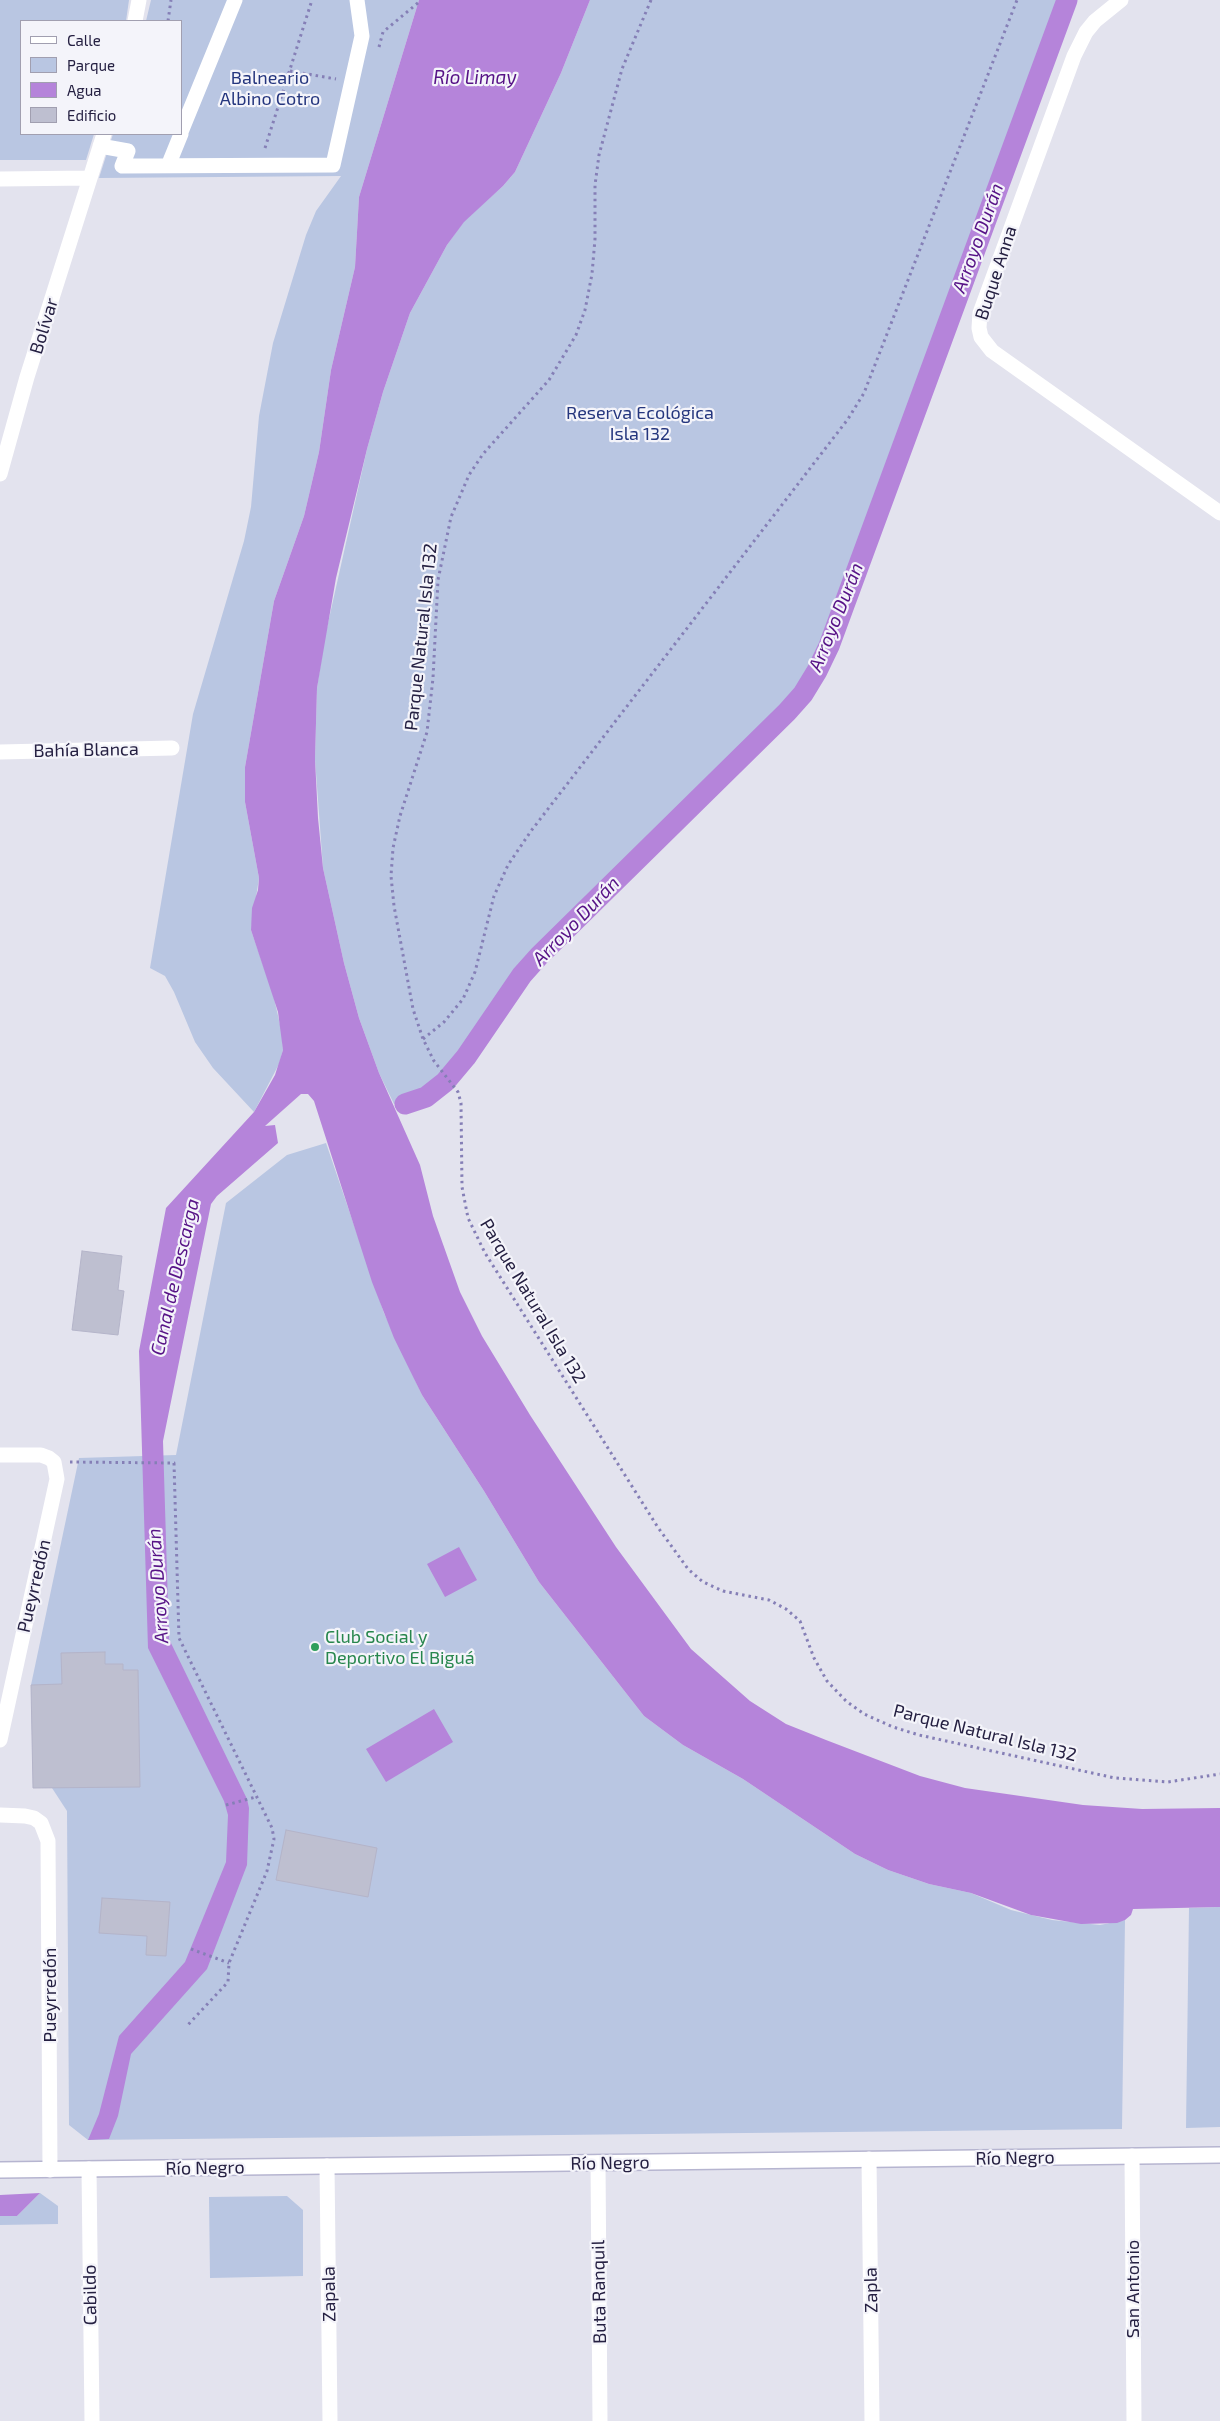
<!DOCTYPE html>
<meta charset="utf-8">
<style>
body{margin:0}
#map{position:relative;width:1220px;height:2421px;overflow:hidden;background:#e3e3ee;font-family:"Exo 2",sans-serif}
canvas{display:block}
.legend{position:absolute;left:20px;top:20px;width:162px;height:115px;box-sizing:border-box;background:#f4f4fa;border:1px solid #a19fb0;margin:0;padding:6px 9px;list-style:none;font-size:15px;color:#252042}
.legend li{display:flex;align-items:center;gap:10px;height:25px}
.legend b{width:25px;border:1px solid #a19fb0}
</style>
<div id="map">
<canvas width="1220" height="2421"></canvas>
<ul class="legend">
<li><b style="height:6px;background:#fff"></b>Calle</li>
<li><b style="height:14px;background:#b9c6e2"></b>Parque</li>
<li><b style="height:14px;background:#b584da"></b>Agua</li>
<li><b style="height:14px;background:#bebfd0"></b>Edificio</li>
</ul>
</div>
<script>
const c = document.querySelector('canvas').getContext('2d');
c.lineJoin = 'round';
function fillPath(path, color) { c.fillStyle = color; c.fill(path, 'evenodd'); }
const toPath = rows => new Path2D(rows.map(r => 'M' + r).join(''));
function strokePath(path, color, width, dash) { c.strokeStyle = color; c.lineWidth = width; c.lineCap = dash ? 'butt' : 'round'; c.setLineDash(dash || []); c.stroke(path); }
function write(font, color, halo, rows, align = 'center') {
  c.font = font + ' "Exo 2",sans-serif'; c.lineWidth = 4.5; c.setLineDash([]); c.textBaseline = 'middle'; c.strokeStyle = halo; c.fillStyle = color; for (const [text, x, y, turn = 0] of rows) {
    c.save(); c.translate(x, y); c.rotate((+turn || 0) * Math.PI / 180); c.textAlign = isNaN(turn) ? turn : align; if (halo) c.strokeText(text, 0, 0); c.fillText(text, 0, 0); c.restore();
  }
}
fillPath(toPath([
 [0,0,129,0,126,21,21,21,21,134,94,134,86,160,0,160],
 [151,0,419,0,359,197,355,267,331,370,319,452,304,516,274,601,245,767,245,802,259,878,251,930,273,994,282,1033,283,1050,279,1064,254,1112,213,1068,195,1042,174,992,165,976,150,968,193,714,244,541,251,507,259,416,273,343,306,235,316,211,341,176,99,178,113,134,181,134,181,21,146,21],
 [590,0,1067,0,829,646,817,671,803,694,787,712,539,956,509,993,466,1057,437,1090,415,1102,394,1104,379,1073,359,1018,344,963,323,868,315,759,317,688,324,641,367,449,383,392,410,313,447,245,464,221,503,186,515,172,561,73],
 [326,1143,384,1313,422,1395,484,1491,539,1582,644,1716,683,1745,743,1779,855,1854,888,1870,929,1884,971,1893,1011,1910,1052,1920,1100,1925,1125,1920,1122,2129,88,2140,69,2125,67,1811,52,1788,33,1788,31,1685,79,1458,176,1455,226,1203,287,1155],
 [1220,1907,1220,2127,1186,2128,1189,1908],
 [40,2193,58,2206,58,2224,0,2225,0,2216,17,2216],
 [287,2196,303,2210,303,2276,210,2278,209,2197]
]), '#b9c6e2');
fillPath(toPath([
 [419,0,590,0,561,73,515,172,503,186,464,222,447,245,410,313,383,392,367,449,336,578,317,688,315,759,318,818,323,868,344,963,359,1018,379,1073,420,1165,433,1216,460,1292,482,1336,530,1415,616,1547,691,1649,750,1701,786,1724,826,1740,920,1776,965,1788,1083,1805,1142,1809,1220,1808,1220,1907,1133,1909,1131,1915,1125,1920,1117,1923,1081,1924,1031,1915,971,1893,929,1884,888,1870,855,1854,743,1779,683,1745,644,1716,539,1582,484,1491,422,1395,394,1338,372,1282,314,1101,308,1094,301,1094,265,1126,275,1125,278,1143,217,1196,211,1204,163,1441,169,1639,247,1799,249,1808,247,1865,207,1969,131,2054,118,2116,109,2139,88,2140,99,2114,119,2036,185,1962,226,1862,228,1815,224,1801,148,1648,139,1351,166,1208,254,1112,275,1075,283,1050,278,1012,251,930,252,908,258,890,259,878,245,802,245,767,274,601,304,516,319,452,331,370,355,267,359,197],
 [459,1547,477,1580,445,1597,427,1564],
 [434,1709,453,1742,386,1782,366,1749],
 [40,2193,17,2216,0,2216,0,2195]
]), '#b584da');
strokePath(toPath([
 [405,1104,426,1097,445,1082,466,1057,522,975,539,956,787,712,803,694,817,671,829,646,1067,0]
]), '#b584da', 21);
const building = toPath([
 [82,1251,122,1256,118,1290,124,1291,118,1335,72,1330,82,1251],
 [105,1652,105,1664,123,1664,123,1670,138,1670,140,1787,33,1788,31,1685,62,1684,61,1653,105,1652],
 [286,1830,377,1848,368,1897,276,1880,286,1830],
 [102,1898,170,1902,166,1956,146,1955,147,1936,99,1933,102,1898]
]);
fillPath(building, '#bebfd0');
strokePath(building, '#b4b4c9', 1);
const secondary = toPath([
 [0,2170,1220,2155]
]);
strokePath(secondary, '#b6b5d0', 18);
strokePath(toPath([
 [651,0,622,69,599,155,595,185,595,239,592,274,585,310,576,335,549,380,483,454,469,475,451,517,438,580,433,678,427,732,400,816,393,848,391,876,394,906,413,1009,423,1039,434,1061,458,1092,461,1103,462,1187,468,1218,485,1253,657,1526,688,1569,703,1582,723,1591,769,1600,786,1609,800,1621,814,1658,827,1681,846,1701,864,1714,893,1727,919,1735,1115,1778,1168,1782,1220,1774],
 [168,21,171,0],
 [379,47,383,32,419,2],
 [290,71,336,79],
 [265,148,312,0],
 [423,1039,444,1022,463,999,475,972,494,896,508,865,531,831,848,419,864,393,1017,0],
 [70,1462,174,1463,179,1638,272,1828,274,1839,267,1871,229,1963,228,1982,186,2027],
 [226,1805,256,1797],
 [191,1949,229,1963]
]), '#857fb6', 3, [2.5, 4]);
strokePath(toPath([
 [1121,0,1095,21,1086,32,1074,56,980,313,979,328,981,337,992,351,1220,513],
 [135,21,139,0],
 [181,132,235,0],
 [100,146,128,151,122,166,333,165,362,36,357,0],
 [168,166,181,134],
 [0,179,90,178],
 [0,474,27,377,104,134],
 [0,752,172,748],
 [0,1455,41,1455,49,1458,54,1462,57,1479,0,1740],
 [0,1815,25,1816,34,1818,41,1823,48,1841,50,2170],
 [1132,2156,1134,2421],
 [869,2159,872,2421],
 [598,2163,600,2421],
 [327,2166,330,2421],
 [89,2169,92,2421]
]), '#fff', 15);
strokePath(secondary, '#fff', 15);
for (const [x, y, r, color] of [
 [315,1647,5,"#2e9e5b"]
]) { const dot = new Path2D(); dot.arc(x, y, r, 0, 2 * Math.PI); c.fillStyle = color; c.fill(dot); strokePath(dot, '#f4f4fa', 2); }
write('18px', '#25367e', '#f4f4fa', [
 ["Balneario",270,78],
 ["Albino Cotro",270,99],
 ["Reserva Ecológica",640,413],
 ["Isla 132",640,434]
]);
write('18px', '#252042', '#f4f4fa', [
 ["Buque Anna",996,273,-72],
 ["Bolívar",44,326,-73],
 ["Parque Natural Isla 132",421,637,-84],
 ["Bahía Blanca",86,750,-1],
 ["Parque Natural Isla 132",533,1301,59],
 ["Pueyrredón",34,1586,-77],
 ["Parque Natural Isla 132",985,1733,14],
 ["Pueyrredón",50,1995,-90],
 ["Río Negro",1015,2158,-1],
 ["Río Negro",610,2163,-1],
 ["Río Negro",205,2168,-1],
 ["San Antonio",1133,2289,-90],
 ["Zapla",871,2290,-91],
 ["Buta Ranquil",599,2292,-91],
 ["Zapala",329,2294,-91],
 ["Cabildo",90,2295,-91]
]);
write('18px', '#27864d', '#f4f4fa', [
 ["Club Social y",325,1637],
 ["Deportivo El Biguá",325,1658]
], 'left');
write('italic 19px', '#561286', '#f4f4fa', [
 ["Río Limay",475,78],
 ["Arroyo Durán",978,238,-70],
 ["Arroyo Durán",836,617,-68],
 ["Arroyo Durán",576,921,-46],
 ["Canal de Descarga",175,1277,-77],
 ["Arroyo Durán",158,1586,-94]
]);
</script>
